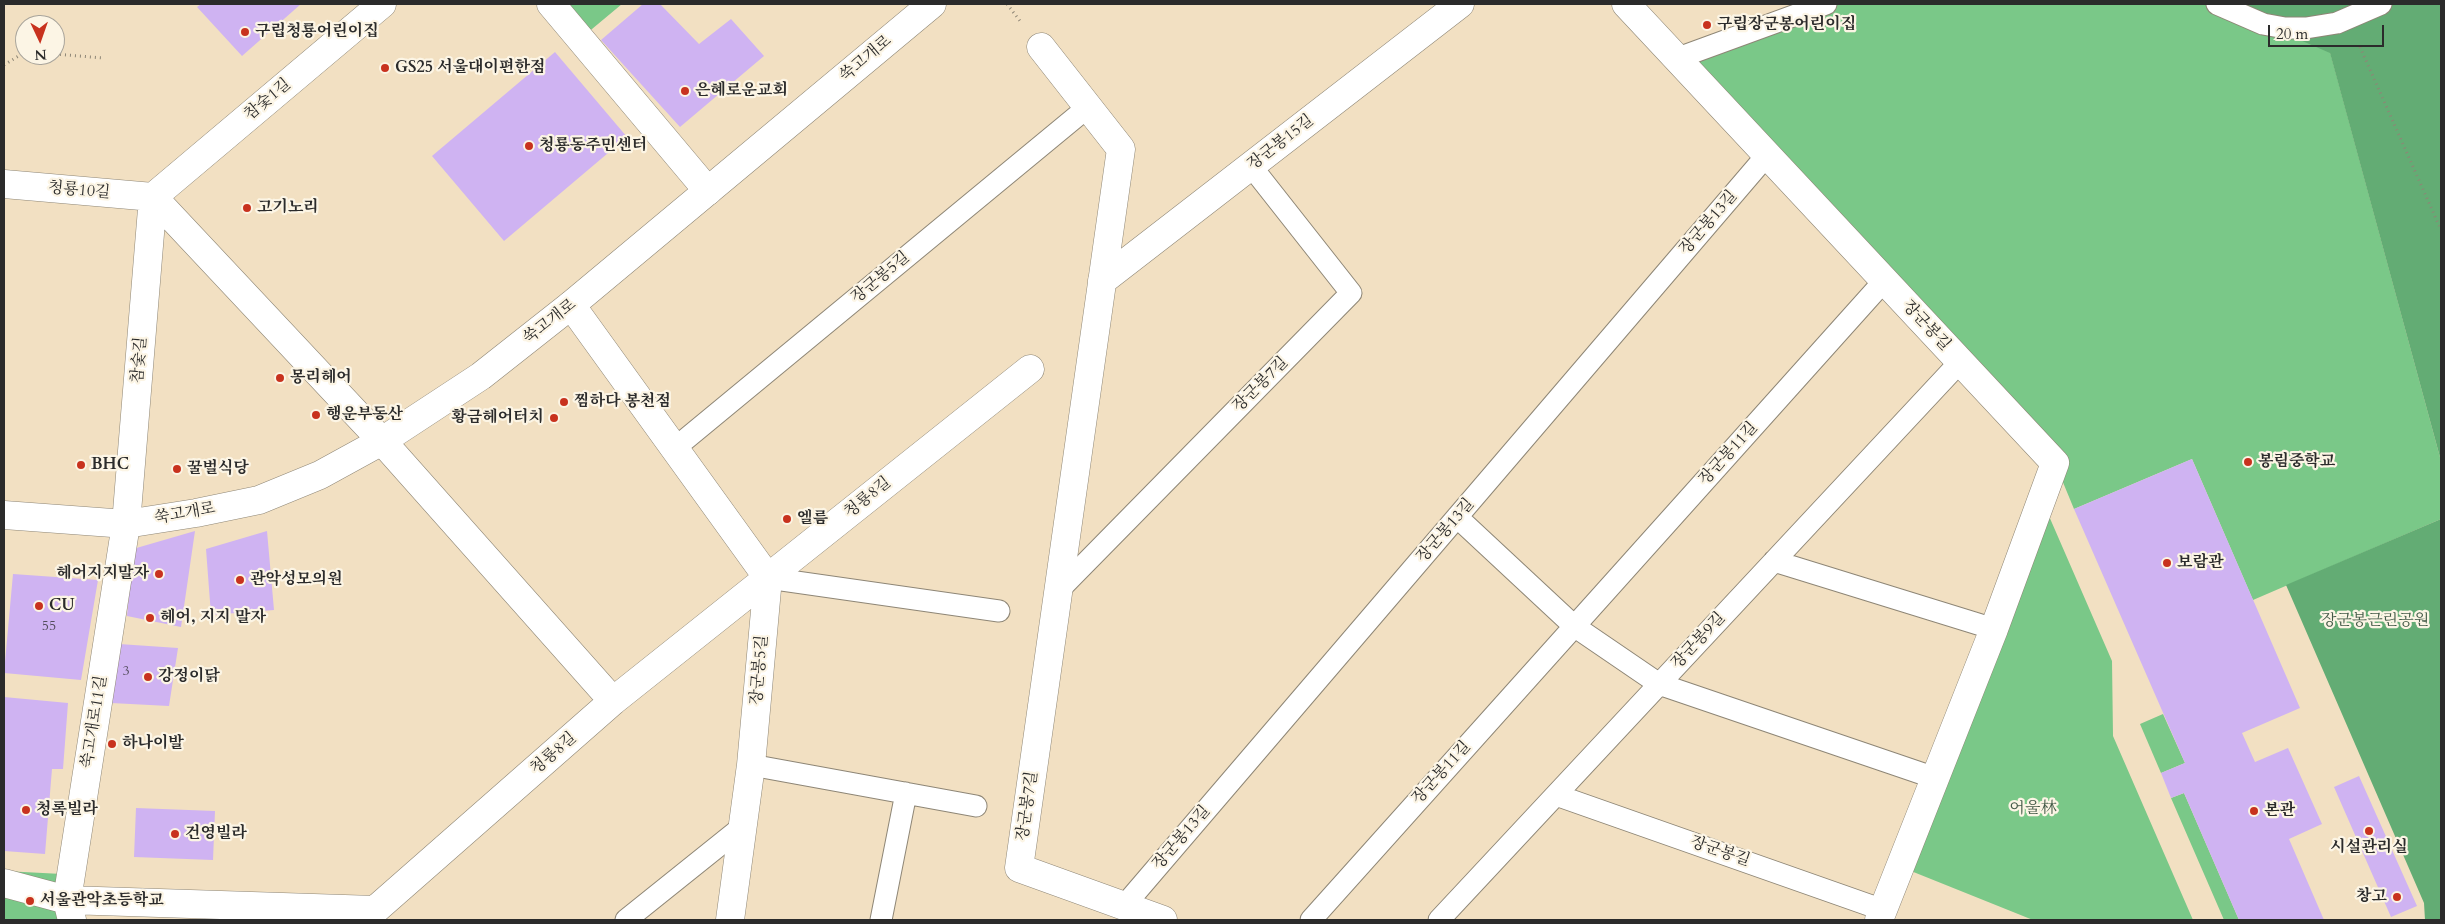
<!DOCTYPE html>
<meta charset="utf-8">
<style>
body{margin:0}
#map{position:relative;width:2445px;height:924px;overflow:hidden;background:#f2e0c2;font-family:Cardo,serif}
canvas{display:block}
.frame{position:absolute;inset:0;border:5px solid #2b2b2b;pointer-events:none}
.north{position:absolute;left:15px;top:15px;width:50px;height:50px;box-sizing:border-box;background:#fcf5e5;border:1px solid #a8a49b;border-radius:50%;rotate:177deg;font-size:14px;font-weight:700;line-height:20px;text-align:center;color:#2b2b2b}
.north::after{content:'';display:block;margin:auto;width:18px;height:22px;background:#c8321e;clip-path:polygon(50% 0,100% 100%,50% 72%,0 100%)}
.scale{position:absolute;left:2268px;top:25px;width:116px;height:22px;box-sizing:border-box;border:2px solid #2b2b2b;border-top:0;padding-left:6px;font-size:15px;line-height:18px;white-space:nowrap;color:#2b2b2b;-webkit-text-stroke:4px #fcf5e5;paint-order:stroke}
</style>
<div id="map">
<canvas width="2445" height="924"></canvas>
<div class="frame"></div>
<div class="north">N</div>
<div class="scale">20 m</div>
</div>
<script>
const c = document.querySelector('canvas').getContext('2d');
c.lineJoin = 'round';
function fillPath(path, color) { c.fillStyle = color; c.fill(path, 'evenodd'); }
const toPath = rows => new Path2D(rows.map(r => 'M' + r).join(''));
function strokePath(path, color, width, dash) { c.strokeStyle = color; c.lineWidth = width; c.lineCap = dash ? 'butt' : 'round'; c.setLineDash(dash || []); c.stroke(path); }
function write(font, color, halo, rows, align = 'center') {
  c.font = font + ' Cardo,"Noto Serif KR",serif'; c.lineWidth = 4.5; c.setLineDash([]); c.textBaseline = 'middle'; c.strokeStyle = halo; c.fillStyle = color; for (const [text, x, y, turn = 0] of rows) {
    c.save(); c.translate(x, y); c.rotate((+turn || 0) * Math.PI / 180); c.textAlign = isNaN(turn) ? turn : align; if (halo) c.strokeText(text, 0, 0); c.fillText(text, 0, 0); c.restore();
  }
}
fillPath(toPath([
 [551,4,622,4,580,39],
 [1826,4,2217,4,2330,52,2441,461,2441,519,2253,600,2192,459,2074,509,2055,463,1678,58],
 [2042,500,2112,661,2113,736,2193,920,2033,920,1901,867],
 [2163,714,2185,763,2161,773,2140,724],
 [2184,793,2239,920,2224,920,2171,798],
 [4,871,62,874,70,920,4,920]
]), '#7ac888');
fillPath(toPath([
 [2217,4,2441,4,2441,461,2330,53],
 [2441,519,2441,920,2425,920,2424,903,2286,585]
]), '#63ac74');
fillPath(toPath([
 [201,4,301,4,242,56,197,7],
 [643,4,660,4,699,44,731,19,764,56,680,127,601,40],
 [555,52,627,137,504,241,432,156],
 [2192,459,2300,708,2242,733,2255,762,2288,748,2322,824,2289,839,2324,920,2239,920,2184,793,2171,798,2161,773,2185,763,2074,509],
 [195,531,181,627,127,616,133,549],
 [267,531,274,610,211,615,206,549],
 [13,574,98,580,81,680,4,673],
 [119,644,178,648,169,706,111,703],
 [4,697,68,703,63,769,52,769,45,854,4,851],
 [2359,776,2417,906,2391,917,2334,787],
 [136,808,215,811,213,860,134,857]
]), '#cfb3f2');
const lane = toPath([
 [2217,4,2263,24,2285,28,2306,28,2337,23,2381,4],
 [1678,58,1826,4],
 [675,448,1088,107],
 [1457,517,1574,626,1659,684,1935,778],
 [1774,561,1994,629],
 [768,578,999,611],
 [1058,591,1351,293,1251,166],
 [751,765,976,806],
 [1556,795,1883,910],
 [1124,906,1767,155],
 [626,920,742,827],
 [881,920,906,793],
 [1311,920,1884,281],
 [1439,920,1960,362]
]);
const street = toPath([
 [551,4,708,191],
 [1626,4,2055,463,1994,629,1879,920],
 [1041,47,1121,149,1019,868,1163,920],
 [4,184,153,197],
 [153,197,382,441,613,701],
 [153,197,382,4],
 [1102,281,1460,4],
 [571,305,768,578,751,765,730,920],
 [4,883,67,900,375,910,613,701,1030,369],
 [72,920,67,900,126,524,153,197]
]);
const secondary = toPath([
 [4,515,126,524,196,513,259,500,320,475,382,441,481,376,571,305,932,4]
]);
strokePath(lane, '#8e8676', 23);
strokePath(street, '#8e8676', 29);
strokePath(secondary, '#8e8676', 29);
strokePath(toPath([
 [1007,4,1020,21],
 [2360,47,2441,230],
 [55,54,103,58],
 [4,65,25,52]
]), '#8e8676', 3, [1, 4]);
strokePath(lane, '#fff', 21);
strokePath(street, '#fff', 28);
strokePath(secondary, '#fff', 28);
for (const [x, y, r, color] of [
 [1707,25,5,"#c8321e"],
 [245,32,5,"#c8321e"],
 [385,68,5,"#c8321e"],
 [685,91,5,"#c8321e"],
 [529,146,5,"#c8321e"],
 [247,208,5,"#c8321e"],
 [280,378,5,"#c8321e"],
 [564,402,5,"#c8321e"],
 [316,415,5,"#c8321e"],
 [554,418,5,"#c8321e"],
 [2248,462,5,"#c8321e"],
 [81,465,5,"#c8321e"],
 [177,469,5,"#c8321e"],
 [787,519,5,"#c8321e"],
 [2167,563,5,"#c8321e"],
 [159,574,5,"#c8321e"],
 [240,580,5,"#c8321e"],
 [39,606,5,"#c8321e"],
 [150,618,5,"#c8321e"],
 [148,677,5,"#c8321e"],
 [112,744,5,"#c8321e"],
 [26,810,5,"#c8321e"],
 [2254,811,5,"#c8321e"],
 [2369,831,5,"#c8321e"],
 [175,834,5,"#c8321e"],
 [2397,897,5,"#c8321e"],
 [30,901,5,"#c8321e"]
]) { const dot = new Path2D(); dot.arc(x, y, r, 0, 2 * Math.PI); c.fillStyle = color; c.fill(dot); strokePath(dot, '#fcf5e5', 2); }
write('14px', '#544d5d', null, [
 ["55",49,627],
 ["3",126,672]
]);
write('bold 16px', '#2b2b2b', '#fcf5e5', [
 ["구립장군봉어린이집",1717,25],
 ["구립청룡어린이집",255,32],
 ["GS25 서울대이편한점",395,68],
 ["은혜로운교회",695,91],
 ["청룡동주민센터",539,146],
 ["고기노리",257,208],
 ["몽리헤어",290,378],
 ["찜하다 봉천점",574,402],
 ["행운부동산",326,415],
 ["황금헤어터치",544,418,"right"],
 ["봉림중학교",2258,462],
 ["BHC",91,465],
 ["꿀벌식당",187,469],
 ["엘름",797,519],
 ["보람관",2177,563],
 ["헤어지지말자",149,574,"right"],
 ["관악성모의원",250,580],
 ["CU",49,606],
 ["헤어, 지지 말자",160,618],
 ["강정이닭",158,677],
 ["하나이발",122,744],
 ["청록빌라",36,810],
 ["본관",2264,811],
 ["건영빌라",185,834],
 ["시설관리실",2369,848,"center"],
 ["창고",2387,897,"right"],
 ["서울관악초등학교",40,901]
], 'left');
write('16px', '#2b2b2b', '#fcf5e5', [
 ["쑥고개로",866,59,-40],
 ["참숯1길",268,100,-40],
 ["장군봉15길",1281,143,-38],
 ["청룡10길",79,191,5],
 ["장군봉13길",1709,223,-49],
 ["장군봉5길",881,278,-40],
 ["쑥고개로",550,322,-38],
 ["장군봉길",1926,326,47],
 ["참숯길",140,360,-85],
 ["장군봉7길",1261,385,-45],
 ["장군봉11길",1729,454,-48],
 ["청룡8길",868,498,-39],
 ["쑥고개로",185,514,-10],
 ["장군봉13길",1446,531,-49],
 ["장군봉9길",1699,641,-47],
 ["장군봉5길",760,670,-85],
 ["쑥고개로11길",95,722,-81],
 ["청룡8길",554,754,-41],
 ["장군봉11길",1442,773,-48],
 ["장군봉7길",1028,806,-82],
 ["장군봉13길",1182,838,-49],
 ["장군봉길",1720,852,19]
]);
write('16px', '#435a47', '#fcf5e5', [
 ["장군봉근린공원",2375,621],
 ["어울林",2033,809]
]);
</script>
